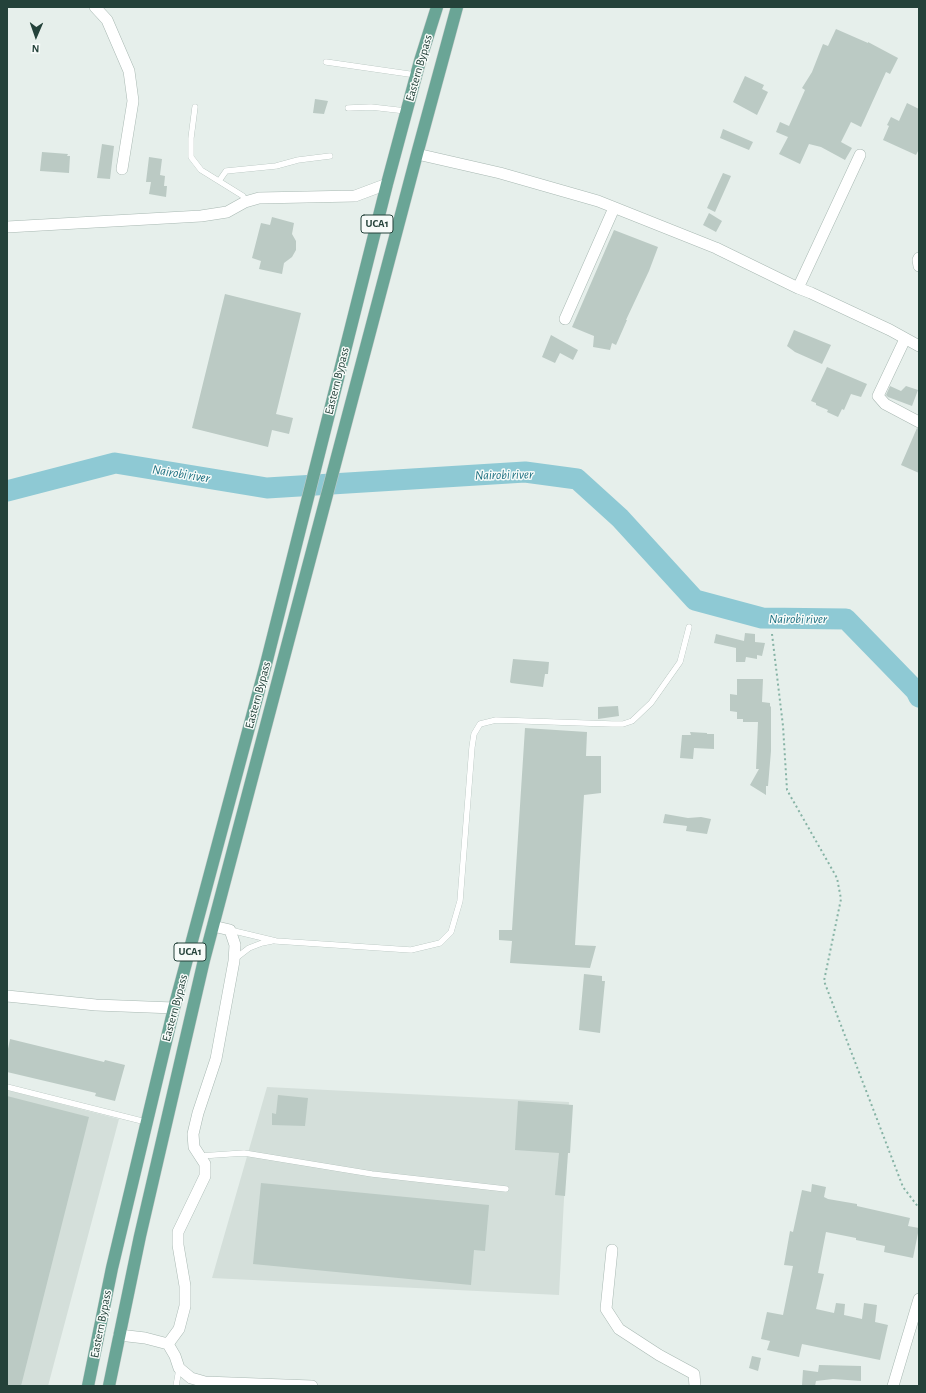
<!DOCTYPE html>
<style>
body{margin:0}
#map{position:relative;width:926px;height:1393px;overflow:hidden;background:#e6efeb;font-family:"Alegreya Sans",sans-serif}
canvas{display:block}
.frame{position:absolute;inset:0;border:8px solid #24423a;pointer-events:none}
.north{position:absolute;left:16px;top:16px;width:40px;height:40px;-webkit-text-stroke:3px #f7fbf9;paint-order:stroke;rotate:182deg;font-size:11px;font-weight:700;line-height:16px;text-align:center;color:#24423a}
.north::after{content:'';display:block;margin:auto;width:14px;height:18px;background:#24423a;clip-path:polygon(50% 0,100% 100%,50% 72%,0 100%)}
</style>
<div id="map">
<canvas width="926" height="1393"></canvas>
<div class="frame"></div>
<div class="north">N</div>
</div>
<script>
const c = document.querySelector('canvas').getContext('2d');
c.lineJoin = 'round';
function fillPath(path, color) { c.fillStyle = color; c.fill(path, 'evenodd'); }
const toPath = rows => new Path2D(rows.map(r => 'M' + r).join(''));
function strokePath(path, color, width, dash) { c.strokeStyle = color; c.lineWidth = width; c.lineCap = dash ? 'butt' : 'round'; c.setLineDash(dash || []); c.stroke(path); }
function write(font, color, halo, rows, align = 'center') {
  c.font = font + ' "Alegreya Sans",sans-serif'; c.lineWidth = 3; c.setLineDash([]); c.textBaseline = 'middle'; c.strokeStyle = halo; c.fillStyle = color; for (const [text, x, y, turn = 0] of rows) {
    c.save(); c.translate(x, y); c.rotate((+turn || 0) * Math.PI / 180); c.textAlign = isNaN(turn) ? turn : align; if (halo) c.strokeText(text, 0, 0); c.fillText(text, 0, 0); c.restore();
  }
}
fillPath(toPath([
 [267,1087,569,1102,559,1295,212,1278],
 [7,1090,119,1119,48,1386,7,1386]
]), '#d4dfda');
strokePath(toPath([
 [7,491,115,463,267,488,525,472,577,479,620,518,695,600,762,618,846,619,916,691,919,697]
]), '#8ec9d4', 21);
fillPath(toPath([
 [836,29,868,43,868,42,898,58,890,74,886,72,861,127,851,122,841,142,852,148,845,160,821,147,809,144,800,164,779,154,788,137,776,132,780,122,789,126,805,90,802,88,812,72,823,44,828,46],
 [745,76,764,85,762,89,768,92,757,115,733,102],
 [315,99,328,101,324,114,313,113],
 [907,103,919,109,919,149,916,155,883,140,889,126,887,125,891,117,899,121],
 [723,129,753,142,749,150,720,138],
 [102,144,114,146,110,179,97,178],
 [42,152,68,154,67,156,70,156,69,173,40,171],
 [149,157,162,159,160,175,165,176,164,186,167,186,166,197,149,194,151,182,146,182],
 [723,173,731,176,715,212,707,208],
 [709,213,722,221,716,232,703,225],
 [272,217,294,223,292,234,296,241,296,250,292,257,284,263,282,274,259,269,261,261,252,258,261,223,270,225],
 [614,230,658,247,649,271,626,320,627,320,616,345,612,343,610,350,593,347,594,336,572,327],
 [225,294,301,313,276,414,293,418,289,434,272,430,268,447,192,428],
 [794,330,831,345,822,364,795,352,787,346],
 [551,335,578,350,573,360,560,353,555,363,542,357],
 [827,367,867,384,861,397,851,394,844,410,842,409,838,417,827,412,828,410,816,405,816,403,811,401],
 [890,386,901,391,906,386,918,390,912,406,888,397,886,395],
 [917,428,919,429,919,473,901,465],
 [745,633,755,634,755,642,765,643,762,656,757,655,757,659,746,657,745,662,736,662,736,648,714,643,716,634,744,641],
 [513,659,549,662,548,674,545,674,543,687,511,683,510,682],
 [737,679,763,679,762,702,770,703,770,706,771,707,771,751,768,786,766,786,766,795,750,785,759,769,756,769,758,722,743,722,743,719,737,719,737,712,730,711,730,694,737,695],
 [618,706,619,716,598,719,598,707],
 [525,728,587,732,586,756,601,756,601,793,584,795,575,945,596,946,590,968,510,963,512,941,499,940,499,930,512,930],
 [690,732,707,733,707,734,714,734,714,749,694,748,693,759,680,758,682,735,691,735],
 [665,814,688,818,701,817,711,819,707,834,686,831,687,826,663,823],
 [584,974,602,976,602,981,605,981,600,1033,579,1030],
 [10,1039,104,1062,105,1060,125,1065,115,1101,95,1096,96,1093,7,1072,7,1054],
 [278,1095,308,1098,305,1126,272,1125,272,1113,276,1114],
 [7,1096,89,1117,21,1386,7,1386],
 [518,1101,573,1105,570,1153,568,1153,565,1196,555,1195,559,1153,515,1150],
 [261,1183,489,1205,485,1251,474,1250,471,1285,253,1264],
 [812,1184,826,1187,824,1197,828,1199,857,1204,857,1206,910,1218,908,1226,919,1228,913,1258,884,1252,885,1246,856,1240,856,1238,826,1232,818,1273,824,1274,816,1309,834,1313,836,1303,845,1304,844,1315,862,1319,864,1303,877,1305,875,1322,888,1325,880,1360,802,1344,799,1357,767,1350,770,1341,761,1339,767,1312,783,1315,793,1266,784,1265,790,1231,793,1232,802,1190,811,1192],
 [752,1356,761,1358,758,1371,749,1368],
 [819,1365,861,1366,861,1381,833,1379,816,1381,815,1386,802,1385,803,1370,818,1372]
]), '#bbcac4');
const service = toPath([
 [326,62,416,75],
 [195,107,191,138,191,157,201,170,243,196,245,202],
 [348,108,371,107,406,111],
 [219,181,226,171,276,166,298,160,330,156],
 [230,930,276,941,411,950,440,943,451,932,460,901,472,747,474,734,480,724,496,720,612,724,623,724,632,721,651,703,680,662,689,627],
 [236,958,249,948,262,943,272,941],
 [7,1087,146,1122],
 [200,1156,244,1153,372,1174,506,1189],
 [176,1386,179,1369]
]);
const minor = toPath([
 [95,7,107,20,129,71,133,101,122,169],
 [417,154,500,173,598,201,716,248,798,288,811,293,890,330,919,346],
 [7,227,201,216,227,212,245,202,259,198,355,196,387,184],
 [919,258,918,260,919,266],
 [798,288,860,155],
 [565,319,614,208],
 [905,339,878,396,885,404,919,422],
 [7,996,96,1005,174,1008],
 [612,1250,606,1309,619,1329,659,1355,694,1374,695,1386],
 [119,1335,145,1338,168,1344,175,1356,179,1368,191,1378,205,1382,312,1386],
 [168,1344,179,1329,185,1306,185,1286,178,1245,178,1232,205,1176,205,1164,194,1147,193,1134,198,1113,216,1059,234,961,235,945,230,930,213,926],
 [893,1386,919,1299]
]);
const primary = toPath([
 [88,1386,112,1268,174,1008,266,664,387,184,420,61,437,7],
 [109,1386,140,1236,204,960,417,154,457,7]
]);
strokePath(service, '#a8b8b2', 6);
strokePath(minor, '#a8b8b2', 12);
strokePath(primary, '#c2cac8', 13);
strokePath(toPath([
 [772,634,783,726,787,790,837,878,841,899,824,981,903,1187,919,1208]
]), '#86b3a5', 2, [2, 3]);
strokePath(service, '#fff', 5.5);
strokePath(minor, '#fff', 11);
strokePath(primary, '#6aa596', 12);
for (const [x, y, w] of [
 [377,224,32],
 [190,952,32]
]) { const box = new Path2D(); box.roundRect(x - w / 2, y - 9, w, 18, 3); c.fillStyle = '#f7fbf9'; c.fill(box); strokePath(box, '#24423a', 1); }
write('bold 11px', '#24423a', null, [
 ["UCA1",377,224],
 ["UCA1",190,952]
]);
write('12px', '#24423a', '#f7fbf9', [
 ["Eastern Bypass",419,68,-74],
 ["Eastern Bypass",337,381,-76],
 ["Eastern Bypass",258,695,-75],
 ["Eastern Bypass",175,1008,-75],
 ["Eastern Bypass",101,1324,-79]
]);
write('italic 13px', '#1c6f80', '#f7fbf9', [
 ["Nairobi river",181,474,9],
 ["Nairobi river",504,475,-1],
 ["Nairobi river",798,619]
]);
</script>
